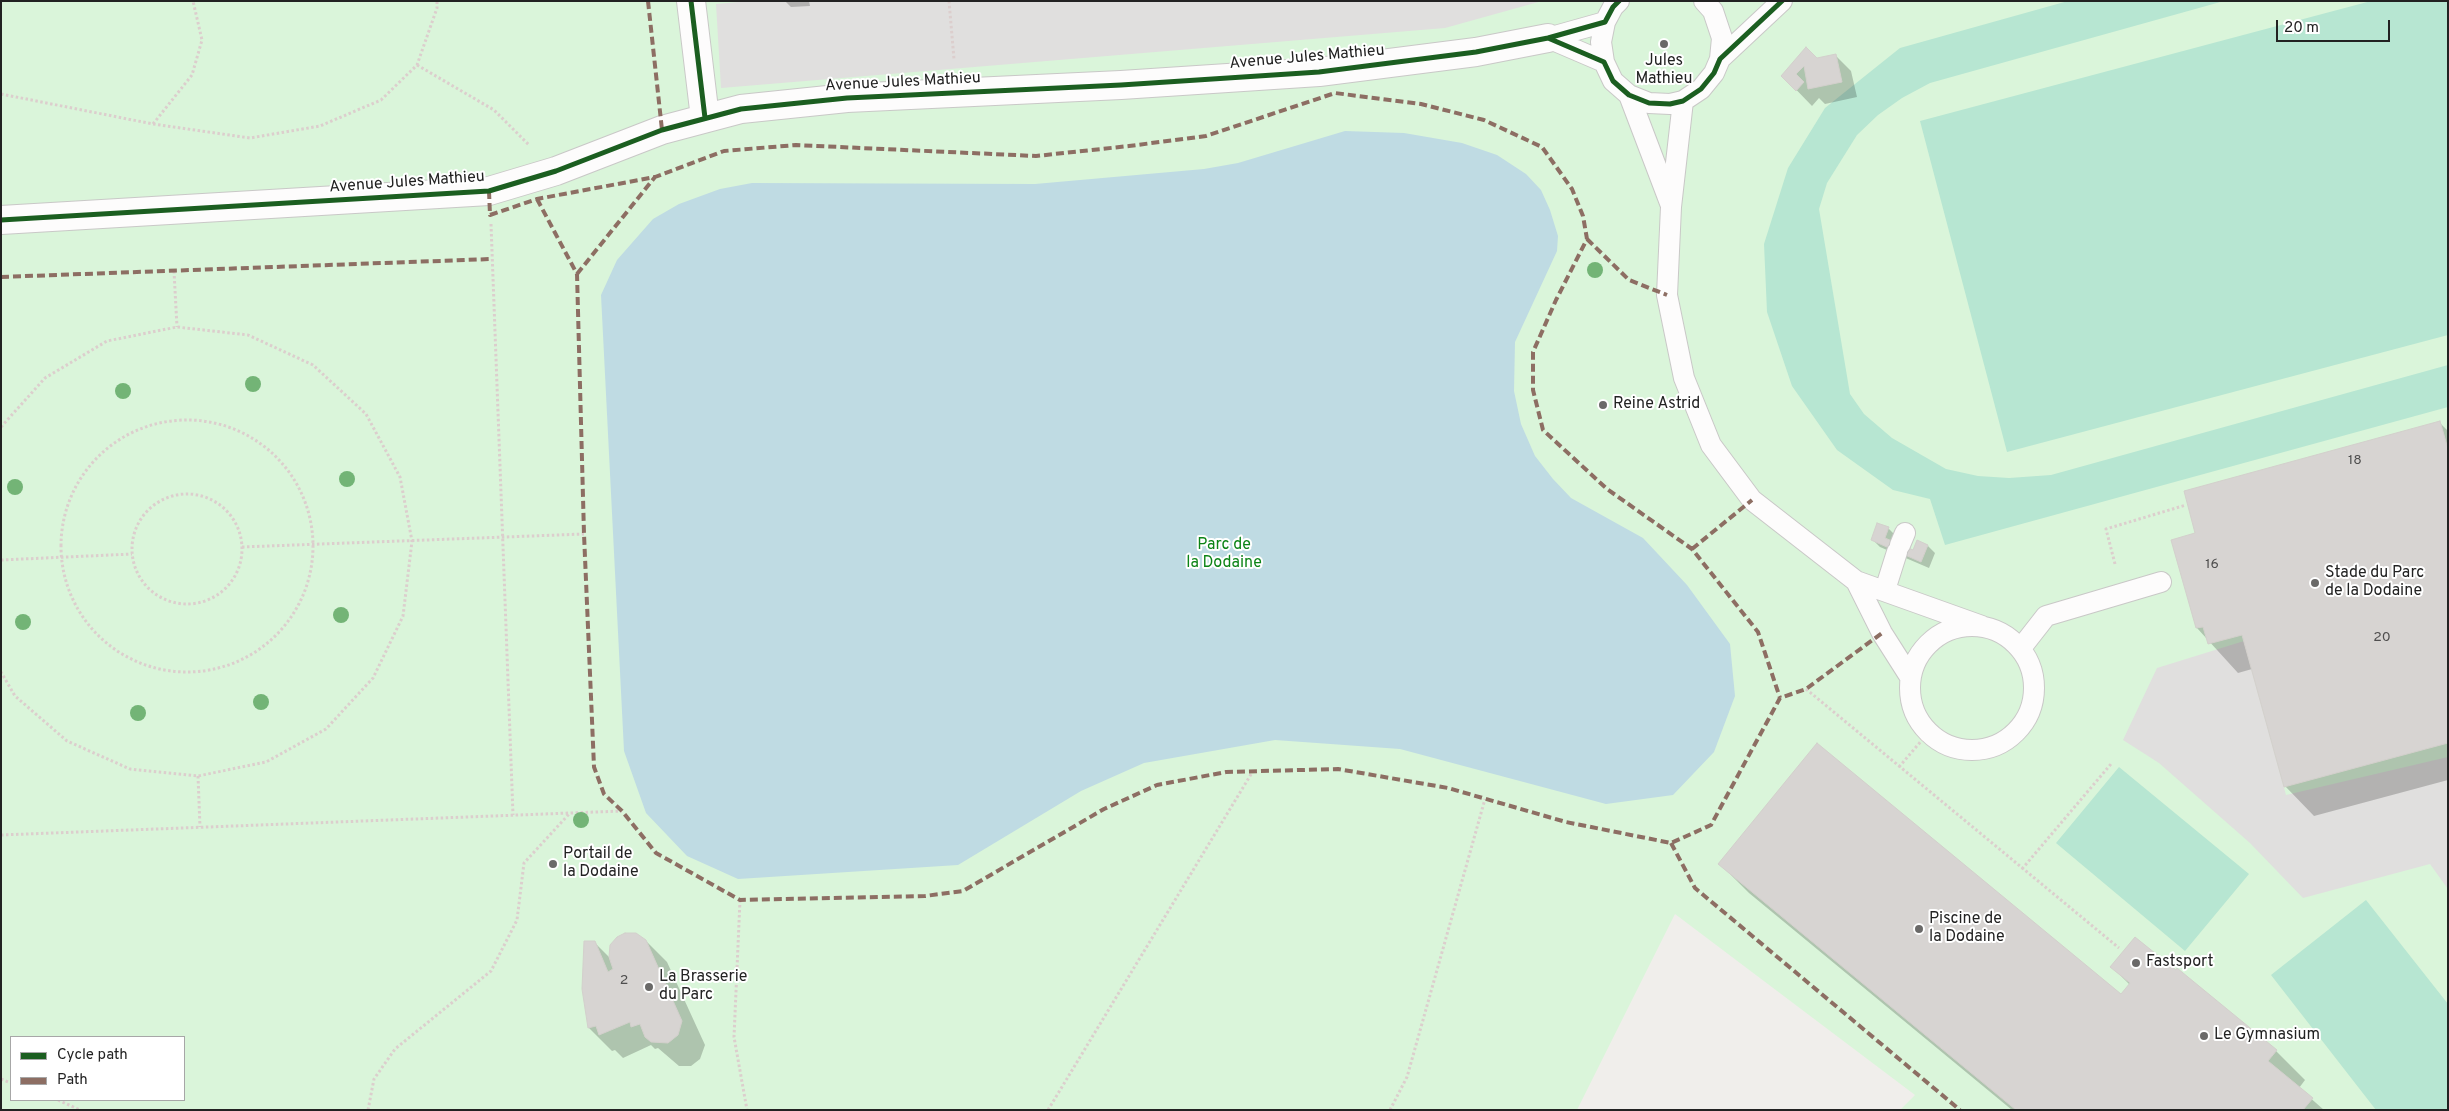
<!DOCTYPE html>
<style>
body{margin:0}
#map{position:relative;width:2449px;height:1111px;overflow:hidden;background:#f0eeeb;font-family:Overpass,sans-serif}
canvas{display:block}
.frame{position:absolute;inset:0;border:2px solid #222;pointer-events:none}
.legend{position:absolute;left:10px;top:1036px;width:175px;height:65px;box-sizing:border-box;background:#fff;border:1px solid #a7a7a7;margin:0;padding:6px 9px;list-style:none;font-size:15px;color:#222}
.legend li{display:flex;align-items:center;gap:10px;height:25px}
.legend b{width:25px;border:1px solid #a7a7a7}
.scale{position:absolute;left:2276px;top:20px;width:114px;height:22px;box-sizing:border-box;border:2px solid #222;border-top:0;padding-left:6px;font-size:15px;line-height:18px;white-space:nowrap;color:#222;-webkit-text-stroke:4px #fff;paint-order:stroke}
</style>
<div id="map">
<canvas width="2449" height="1111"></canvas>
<div class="frame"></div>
<ul class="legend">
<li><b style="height:6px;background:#1b5e20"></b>Cycle path</li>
<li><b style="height:6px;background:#8d6e63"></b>Path</li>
</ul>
<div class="scale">20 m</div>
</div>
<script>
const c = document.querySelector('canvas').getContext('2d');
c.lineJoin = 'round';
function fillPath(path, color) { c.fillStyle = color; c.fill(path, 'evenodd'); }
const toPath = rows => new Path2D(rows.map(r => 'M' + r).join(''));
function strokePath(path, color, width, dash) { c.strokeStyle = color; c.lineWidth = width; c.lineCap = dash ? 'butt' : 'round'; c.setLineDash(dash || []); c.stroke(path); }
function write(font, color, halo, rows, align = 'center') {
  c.font = font + ' Overpass,sans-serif'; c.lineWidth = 4; c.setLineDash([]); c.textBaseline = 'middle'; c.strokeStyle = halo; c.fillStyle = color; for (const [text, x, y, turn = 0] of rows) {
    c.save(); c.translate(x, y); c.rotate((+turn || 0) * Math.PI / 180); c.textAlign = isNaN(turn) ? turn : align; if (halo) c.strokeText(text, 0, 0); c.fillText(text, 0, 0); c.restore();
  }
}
fillPath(toPath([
 [1,1,2448,1,2448,1110,1900,1110,1915,1095,1675,914,1577,1110,1,1110],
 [11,1037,184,1037,184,1100,11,1100]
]), '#daf5da');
fillPath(toPath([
 [2068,1,2224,1,1930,83,1902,98,1878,115,1857,135,1827,183,1819,209,1850,394,1864,414,1892,438,1946,469,1978,476,2009,478,2051,475,2448,365,2448,407,1945,545,1930,499,1893,490,1837,450,1792,386,1767,312,1764,244,1788,168,1825,108,1900,48],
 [2371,1,2448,1,2448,335,2007,452,1920,121],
 [2119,767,2249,874,2185,951,2056,843],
 [2366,900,2448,1004,2448,1110,2376,1110,2271,975]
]), '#b7e6d2');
fillPath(toPath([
 [749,1,1542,1,1445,28,721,88,716,4],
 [2244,641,2286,795,2448,757,2448,889,2430,864,2303,898,2250,843,2159,763,2123,740,2157,668]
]), '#e0dfde');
fillPath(toPath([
 [1345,131,1404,133,1462,143,1497,155,1526,174,1541,190,1550,210,1558,236,1557,251,1515,342,1514,391,1521,424,1535,456,1553,479,1571,498,1643,538,1687,585,1730,644,1735,696,1714,752,1673,795,1606,804,1400,749,1275,740,1144,763,1081,791,958,865,738,879,687,856,646,813,624,751,601,295,617,260,653,219,679,204,720,189,752,183,1035,184,1204,169,1238,163]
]), '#bfdbe3');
fillPath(toPath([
 [785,1,809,1,810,6,791,7],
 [1835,55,1851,71,1857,97,1825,104,1819,98,1812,106,1783,76,1817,59],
 [2440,423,2448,431,2448,780,2314,816,2285,786,2252,669,2238,673,2197,628,2197,533],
 [1888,528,1896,536,1893,543,1914,552,1928,546,1935,553,1929,568,1880,547,1873,540],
 [1720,864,2121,996,2130,985,2112,967,2276,1051,2305,1080,2299,1088,2324,1110,2012,1110,1749,893],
 [644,939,667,962,705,1045,700,1059,691,1066,679,1066,658,1048,655,1049,651,1045,623,1058,615,1050,612,1051,589,1028,594,942,613,961]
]), '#0003');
const building = toPath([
 [1806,47,1817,58,1836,54,1842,82,1808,89,1804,66,1796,74,1804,82,1796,91,1781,76,1806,47],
 [2440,421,2448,449,2448,743,2284,787,2242,635,2208,644,2203,627,2196,628,2171,540,2195,533,2184,491,2440,421],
 [1877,523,1889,527,1885,538,1913,550,1917,540,1928,545,1921,562,1871,540,1877,523],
 [1817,743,2121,994,2130,983,2110,967,2135,937,2176,970,2177,968,2277,1050,2268,1061,2313,1098,2303,1110,2016,1110,1718,864,1817,743],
 [625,933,636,933,646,940,682,1021,678,1035,668,1043,651,1042,645,1037,640,1024,631,1027,630,1022,599,1035,596,1026,588,1028,582,989,584,941,595,941,608,972,613,969,609,957,610,945,617,937,625,933]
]);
fillPath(building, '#d7d4d2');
strokePath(building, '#d3d0cc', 1);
const lane = toPath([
 [1619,1,1613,7,1605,22,1601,42,1604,62,1613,81,1629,95,1649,103,1670,104,1683,101,1701,89,1714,73,1720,59,1722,38,1713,11,1704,1],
 [1548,38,1604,62],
 [1548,38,1605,22],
 [1720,59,1782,1],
 [1629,95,1670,203],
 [1683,101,1671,207,1667,295,1684,378,1711,445,1752,500,1856,581,1982,626],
 [1900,545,1905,533],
 [1856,581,1882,633,1910,677],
 [1885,590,1897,552],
 '1910 688a62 62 0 1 1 124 0a62 62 0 1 1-124 0Z',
 [2021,648,2046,616,2161,582]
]);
const street = toPath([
 [691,1,705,118],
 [1,220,489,191,556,171,662,130,741,109,847,98,1121,85,1319,72,1476,52,1548,38]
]);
strokePath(lane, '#c9c8c7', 22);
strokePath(street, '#c9c8c7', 30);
strokePath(toPath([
 [949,1,954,59],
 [417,65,494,110,529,145],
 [1,94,153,124,250,138,320,126,381,100,417,65,437,8,437,1],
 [153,124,192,75,202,40,193,1],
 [491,224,513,815],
 [174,271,177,327],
 '61 546a126 126 0 1 1 252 0a126 126 0 1 1-252 0Z',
 [1,427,45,378,107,341,177,327,248,335,313,365,366,414,400,477,412,541,403,616,373,678,326,729,266,762,198,776,130,769,67,741,15,696,1,672],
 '132 549a55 55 0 1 1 110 0a55 55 0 1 1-110 0Z',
 [242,547,584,534],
 [1,560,132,554],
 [2115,564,2106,529,2186,505],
 [1806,689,2119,948],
 [1899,767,1928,733],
 [198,776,200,827],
 [1,835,622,811],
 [2022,869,2111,764],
 [740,900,734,1037,747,1110],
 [1,1079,11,1083],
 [58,1100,80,1110],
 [368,1110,374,1079,395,1049,491,971,517,920,524,863,570,813],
 [1048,1110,1253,771],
 [1390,1110,1407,1077,1485,799]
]), '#dccecd', 3, [2.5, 2.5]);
strokePath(lane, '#fdfcfc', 20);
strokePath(street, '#fdfcfc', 28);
strokePath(toPath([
 [648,1,662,130],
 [489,191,490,215,537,199,655,177,724,151,796,145,1036,156,1129,146,1206,136,1335,93,1421,104,1484,120,1542,147,1572,189,1583,216,1587,239,1556,300,1533,352,1533,390,1543,430,1607,489,1692,549,1758,632,1780,698],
 [537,199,577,274,584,534,594,767,604,794,622,811,656,853,740,900,925,896,963,891,1104,809,1157,785,1226,772,1338,769,1448,788,1566,822,1671,843,1711,825,1780,698,1806,689,1882,633],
 [1587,239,1629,280,1667,295],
 [577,274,655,177],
 [1,277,492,259],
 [1692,549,1752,500],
 [1671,843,1695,888,1960,1110]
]), '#8d6e63', 4, [8, 4]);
strokePath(toPath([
 [691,1,705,118],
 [1548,38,1604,62,1613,81,1629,95,1649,103,1670,104,1683,101,1701,89,1714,73,1720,59,1782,1],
 [1,220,489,191,556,171,662,130,741,109,847,98,1121,85,1319,72,1476,52,1548,38,1605,22,1613,7,1619,1]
]), '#1b5e20', 5);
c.fillStyle = '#73b476';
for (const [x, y] of [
 [1595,270],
 [253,384],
 [123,391],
 [347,479],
 [15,487],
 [341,615],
 [23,622],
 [261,702],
 [138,713],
 [581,820]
]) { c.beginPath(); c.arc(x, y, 8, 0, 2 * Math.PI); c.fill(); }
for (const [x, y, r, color] of [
 [1664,44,5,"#6a6968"],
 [1603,405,5,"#6a6968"],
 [2315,583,5,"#6a6968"],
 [553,864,5,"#6a6968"],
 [1919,929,5,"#6a6968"],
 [2136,963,5,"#6a6968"],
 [649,987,5,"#6a6968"],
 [2204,1036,5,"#6a6968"]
]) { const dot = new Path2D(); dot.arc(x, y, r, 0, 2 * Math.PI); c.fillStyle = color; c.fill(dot); strokePath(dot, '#fff', 2); }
write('14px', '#4f4e4e', null, [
 ["18",2355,461],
 ["16",2212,565],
 ["20",2382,638],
 ["2",624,981]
]);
write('16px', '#222', '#fff', [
 ["Avenue Jules Mathieu",1307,58,-5],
 ["Avenue Jules Mathieu",903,83,-3],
 ["Avenue Jules Mathieu",407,183,-4]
]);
write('16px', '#222', '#fff', [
 ["Jules",1664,62,"center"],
 ["Mathieu",1664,80,"center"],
 ["Reine Astrid",1613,405],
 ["Stade du Parc",2325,574],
 ["de la Dodaine",2325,592],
 ["Portail de",563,855],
 ["la Dodaine",563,873],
 ["Piscine de",1929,920],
 ["la Dodaine",1929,938],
 ["Fastsport",2146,963],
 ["La Brasserie",659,978],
 ["du Parc",659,996],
 ["Le Gymnasium",2214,1036]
], 'left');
write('16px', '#0c8416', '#fff', [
 ["Parc de",1224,546],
 ["la Dodaine",1224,564]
]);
</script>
